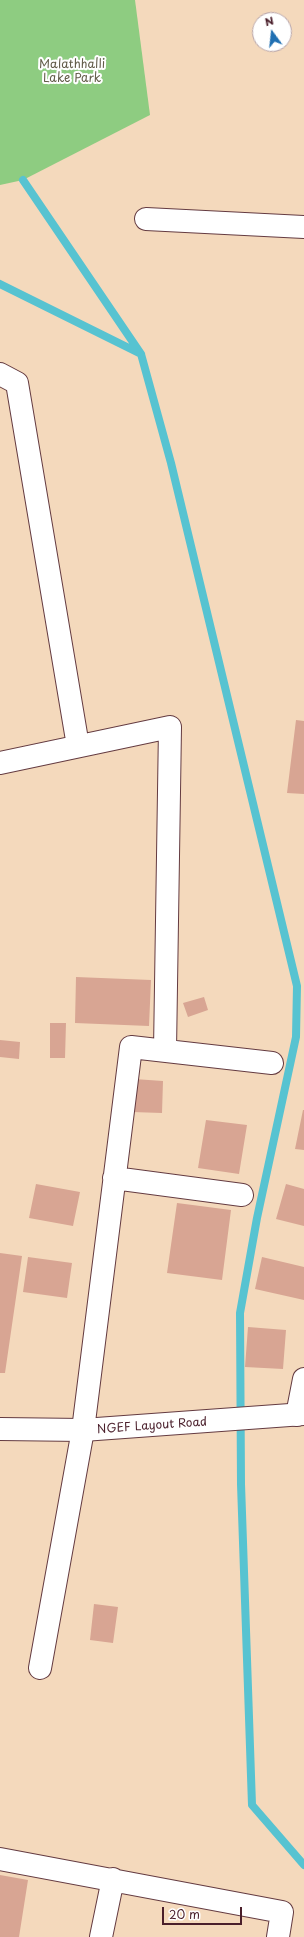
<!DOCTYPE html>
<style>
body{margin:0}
#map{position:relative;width:304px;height:1937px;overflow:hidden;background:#f4d9bc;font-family:"Playpen Sans",sans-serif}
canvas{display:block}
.north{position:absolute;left:252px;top:12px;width:40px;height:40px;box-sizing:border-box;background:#fff;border:1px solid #b7a5aa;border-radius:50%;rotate:345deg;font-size:11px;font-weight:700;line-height:16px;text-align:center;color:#4a1f2b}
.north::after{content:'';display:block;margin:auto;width:14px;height:18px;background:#1f6fb2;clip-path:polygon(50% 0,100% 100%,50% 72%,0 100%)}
.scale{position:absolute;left:162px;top:1907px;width:80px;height:18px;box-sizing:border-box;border:2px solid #4a1f2b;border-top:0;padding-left:5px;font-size:12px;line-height:14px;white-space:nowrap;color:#4a1f2b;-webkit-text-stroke:3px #fff;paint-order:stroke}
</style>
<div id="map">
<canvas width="304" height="1937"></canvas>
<div class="north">N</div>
<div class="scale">20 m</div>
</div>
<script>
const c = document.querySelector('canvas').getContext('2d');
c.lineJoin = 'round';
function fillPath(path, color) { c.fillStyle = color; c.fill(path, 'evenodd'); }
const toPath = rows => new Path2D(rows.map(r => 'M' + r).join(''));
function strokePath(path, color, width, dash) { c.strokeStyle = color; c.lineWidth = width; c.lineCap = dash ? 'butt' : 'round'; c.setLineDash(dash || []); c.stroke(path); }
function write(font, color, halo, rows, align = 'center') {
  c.font = font + ' "Playpen Sans",sans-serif'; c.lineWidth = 4; c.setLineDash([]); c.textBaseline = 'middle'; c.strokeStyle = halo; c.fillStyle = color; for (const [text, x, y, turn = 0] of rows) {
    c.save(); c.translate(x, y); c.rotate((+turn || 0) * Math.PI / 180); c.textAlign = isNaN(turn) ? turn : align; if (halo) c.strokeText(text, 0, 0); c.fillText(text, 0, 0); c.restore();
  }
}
fillPath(toPath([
 [0,0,135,0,150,115,23,180,0,185]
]), '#8ecc81');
strokePath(toPath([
 [23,180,141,354,171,463,297,986,296,1037,257,1218,240,1313,241,1484,252,1805,304,1865],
 [0,284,141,354]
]), '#57c3d1', 8);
fillPath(toPath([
 [296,720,304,721,304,794,287,793],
 [76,977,151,980,149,1026,75,1023],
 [204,997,208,1010,188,1017,183,1003],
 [50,1023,66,1023,65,1058,50,1058],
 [0,1040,20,1042,19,1059,0,1057],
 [134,1079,163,1081,162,1113,132,1112],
 [303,1110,304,1110,304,1150,295,1149],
 [206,1120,247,1125,239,1174,198,1168],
 [36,1184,80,1192,73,1226,29,1218],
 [286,1184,304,1189,304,1226,276,1219],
 [177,1203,231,1210,222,1280,167,1273],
 [0,1253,22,1256,5,1373,0,1373],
 [28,1257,72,1263,67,1298,23,1292],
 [262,1257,304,1267,304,1300,255,1289],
 [248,1327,286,1330,283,1369,245,1367],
 [94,1604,118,1607,113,1643,90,1640],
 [0,1875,28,1880,19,1937,0,1937]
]), '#d8a593');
const minor = toPath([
 [146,219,304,227],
 [0,374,17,383,78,746],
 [0,763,170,727,165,1050],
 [114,1178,242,1195],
 [297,1415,304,1379],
 [40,1668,83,1430,131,1047,272,1063],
 [0,1859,282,1912,278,1937],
 [101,1937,113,1879]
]);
const tertiary = toPath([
 [0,1429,83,1430,304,1414]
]);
strokePath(minor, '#643b41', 24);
strokePath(tertiary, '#643b41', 24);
strokePath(minor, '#fff', 22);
strokePath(tertiary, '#fff', 22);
write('12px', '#625c49', '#fff', [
 ["Malathhalli",72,65],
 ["Lake Park",72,79]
]);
write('12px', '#4a1f2b', '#fff', [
 ["NGEF Layout Road",152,1426,-4]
]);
</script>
